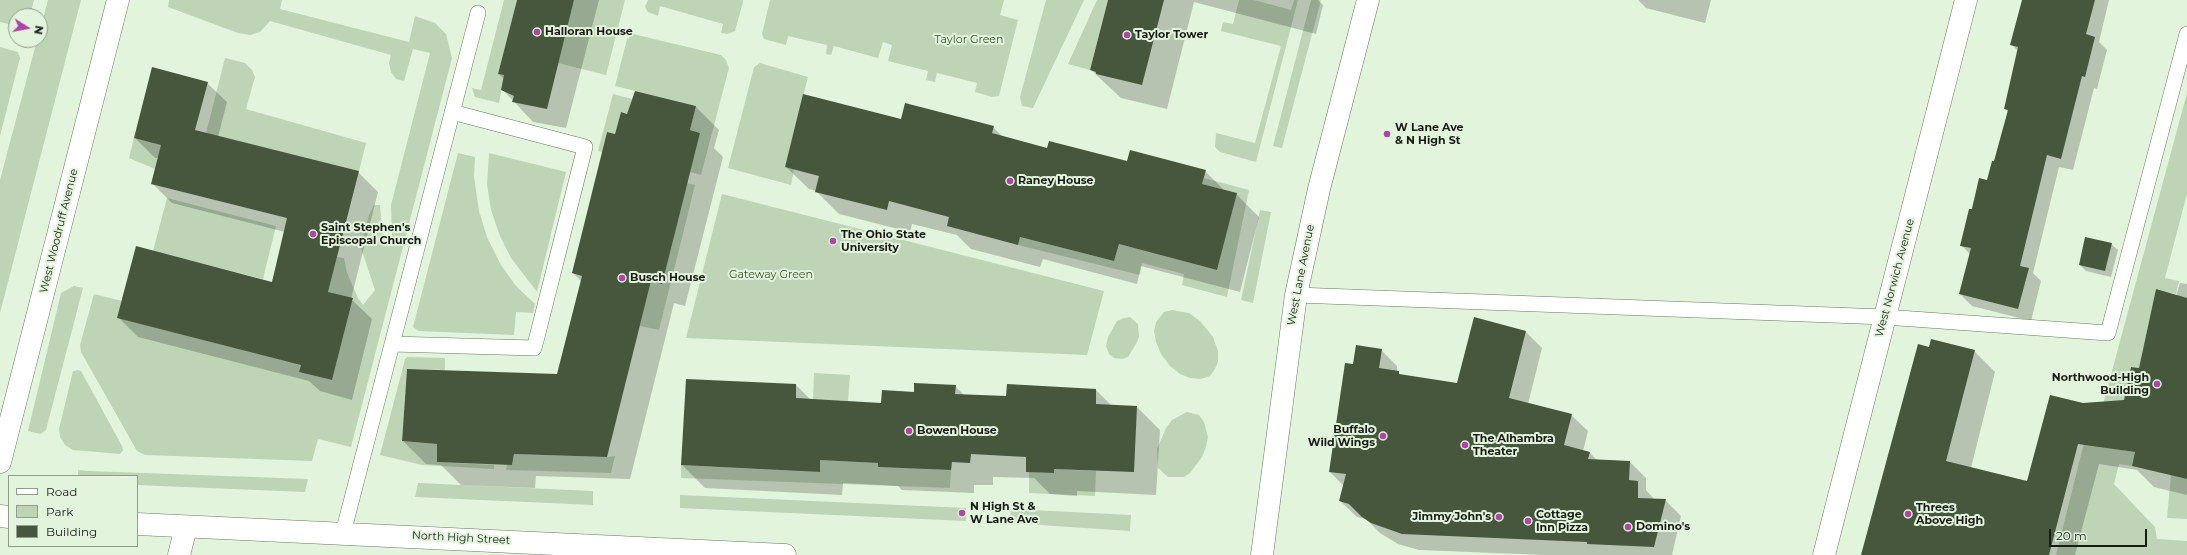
<!DOCTYPE html>
<style>
body{margin:0}
#map{position:relative;width:2187px;height:555px;overflow:hidden;background:#e3f4dc;font-family:Montserrat,sans-serif}
canvas{display:block}
.legend{position:absolute;left:8px;top:475px;width:130px;height:72px;box-sizing:border-box;background:#e3f4dc;border:1px solid #919e8c;margin:0;padding:5px 7px;list-style:none;font-size:12px;color:#171d15}
.legend li{display:flex;align-items:center;gap:8px;height:20px}
.legend b{width:20px;border:1px solid #919e8c}
.north{position:absolute;left:8px;top:8px;width:40px;height:40px;box-sizing:border-box;background:#e3f4dc;border:1px solid #919e8c;border-radius:50%;rotate:101deg;font-size:11px;font-weight:700;line-height:16px;text-align:center;color:#171d15}
.north::after{content:'';display:block;margin:auto;width:14px;height:18px;background:#af44a4;clip-path:polygon(50% 0,100% 100%,50% 72%,0 100%)}
.scale{position:absolute;left:2049px;top:529px;width:98px;height:18px;box-sizing:border-box;border:2px solid #171d15;border-top:0;padding-left:5px;font-size:12px;line-height:14px;white-space:nowrap;color:#171d15;-webkit-text-stroke:3px #e3f4dc;paint-order:stroke}
</style>
<div id="map">
<canvas width="2187" height="555"></canvas>
<ul class="legend">
<li><b style="height:5px;background:#fff"></b>Road</li>
<li><b style="height:11px;background:#bfd4b7"></b>Park</li>
<li><b style="height:11px;background:#46573e"></b>Building</li>
</ul>
<div class="north">N</div>
<div class="scale">20 m</div>
</div>
<script>
const c = document.querySelector('canvas').getContext('2d');
c.lineJoin = 'round';
function fillPath(path, color) { c.fillStyle = color; c.fill(path, 'evenodd'); }
const toPath = rows => new Path2D(rows.map(r => 'M' + r).join(''));
function strokePath(path, color, width, dash) { c.strokeStyle = color; c.lineWidth = width; c.lineCap = dash ? 'butt' : 'round'; c.setLineDash(dash || []); c.stroke(path); }
function write(font, color, halo, rows, align = 'center') {
  c.font = font + ' Montserrat,sans-serif'; c.lineWidth = 4; c.setLineDash([]); c.textBaseline = 'middle'; c.strokeStyle = halo; c.fillStyle = color; for (const [text, x, y, turn = 0] of rows) {
    c.save(); c.translate(x, y); c.rotate((+turn || 0) * Math.PI / 180); c.textAlign = isNaN(turn) ? turn : align; if (halo) c.strokeText(text, 0, 0); c.fillText(text, 0, 0); c.restore();
  }
}
fillPath(toPath([
 [0,0,34,0,30,16,16,16,16,26,0,22],
 [48,0,81,0,0,313,0,180,37,40,40,40,40,30],
 [169,0,282,0,280,9,409,42,415,16,435,23,446,34,452,58,351,447,318,439,312,461,145,455,137,451,81,352,80,345,94,294,122,301,301,365,299,372,332,380,353,299,328,292,337,257,344,258,347,273,358,298,363,305,375,290,361,248,369,215,374,205,380,205,383,239,392,238,391,205,430,53,413,49,404,81,396,79,391,72,389,63,391,55,270,21,260,32,250,35,238,33,168,7],
 [504,0,517,0,498,74,504,75,499,103,475,97,472,88,481,90],
 [574,0,625,0,606,75,558,63],
 [648,0,743,0,743,2,735,31,728,34,721,33,723,24,660,6,658,16,648,12,645,7],
 [770,0,1004,0,1000,15,1018,20,999,96,992,97,975,92,977,83,937,73,935,82,926,80,928,71,888,61,892,45,883,42,878,58,834,46,831,55,826,54,827,45,788,36,786,45,764,39,762,34],
 [1046,0,1084,0,1033,108,1022,106,1020,97],
 [1097,0,1108,0,1090,70,1068,64],
 [1239,0,1254,0,1291,10,1294,0,1298,0,1256,162,1220,152,1215,147,1216,133,1255,143,1281,46,1221,31,1223,22,1233,24],
 [1311,0,1321,0,1282,148,1273,146],
 [633,34,721,55,726,60,729,68,701,175,690,172,700,133,690,130,696,106,615,86,627,39],
 [0,47,18,52,20,58,0,136],
 [225,58,245,63,252,70,255,77,246,109,366,143,359,171,206,133],
 [760,63,808,77,785,167,794,169,791,185,728,168,754,67],
 [2187,93,2187,194,2165,278,2179,281,2176,294,2156,290,2139,368,2131,367,2124,400,2116,449,2135,452,2132,466,2119,464,2114,484,2155,527,2157,539,2187,541,2187,555,2056,555,2090,419,2102,408],
 [613,94,632,99,628,114,621,112,615,134,607,132,602,152,598,151],
 [134,138,188,151,155,169,129,158],
 [458,153,475,157,474,177,479,211,487,237,501,265,516,286,535,304,533,313,516,312,514,335,419,331,413,327],
 [489,153,566,172,537,292,511,258,500,236,491,210,487,184],
 [1204,178,1249,190,1227,297,1182,285,1184,274,1142,263,1140,275,1018,245,1020,237,1114,261,1119,244,1217,270,1237,193,1202,184],
 [687,183,695,185,659,330,640,326,651,281],
 [722,194,1104,291,1087,355,686,338],
 [167,198,276,226,263,279,153,251],
 [1260,210,1271,212,1253,303,1241,300],
 [74,286,83,288,46,430,41,434,28,431,61,293],
 [1172,310,1189,313,1200,321,1213,337,1218,351,1218,362,1215,369,1210,376,1201,379,1190,378,1180,374,1170,366,1161,354,1156,342,1154,331,1156,322,1164,312],
 [1130,317,1138,324,1139,337,1136,344,1128,357,1122,359,1114,358,1109,354,1106,346,1108,337,1117,321,1124,318],
 [407,357,445,358,445,370,407,369,402,441,437,444,437,462,494,465,494,469,422,465,380,455,405,359],
 [78,370,81,371,122,446,123,450,120,454,73,450,65,445,60,437,59,429,73,371],
 [814,373,850,375,848,401,813,399],
 [1187,412,1199,415,1204,422,1208,437,1206,447,1202,457,1190,473,1184,477,1168,477,1158,468,1157,449,1166,428,1172,420],
 [514,454,607,457,615,456,611,473,506,470,507,465,512,465],
 [820,460,878,463,878,467,951,470,950,488,681,478,681,465,819,472],
 [1054,469,1096,471,1095,496,1029,493,1029,472,1054,473],
 [78,470,89,471,308,479,305,492,137,485,137,476,78,476],
 [2171,475,2187,479,2187,519,2167,518],
 [418,483,593,491,593,505,415,497],
 [680,495,966,508,966,521,680,508],
 [1011,509,1131,515,1130,531,1009,523]
]), '#bfd4b7');
fillPath(toPath([
 [518,0,599,0,566,128,533,122,502,89,504,79,499,74],
 [1109,0,1318,0,1323,5,1316,34,1194,2,1167,109,1121,98,1091,70],
 [1638,0,1711,0,1705,23,1646,8],
 [2023,0,2109,0,2099,42,2107,50,2097,89,2094,88,2073,170,2059,167,2033,273,2041,281,2031,321,1972,306,1960,294,1970,254,1961,245,1980,179,1988,181,1995,163,2008,112,2005,108,2018,51,2011,44],
 [207,83,227,102,218,137,358,172,378,192,351,299,372,319,352,400,320,391,309,381,138,337,118,317,272,283,285,232,172,203,152,183,159,158,155,158,135,138],
 [635,92,696,107,719,130,714,148,723,157,685,306,674,303,630,479,536,476,535,488,461,485,441,465,426,464,403,441,558,375,582,282,573,273,616,135,628,115],
 [901,120,993,127,1003,137,1048,149,1128,162,1205,171,1225,191,1236,194,1259,217,1240,292,1141,266,1137,284,1043,259,1040,267,971,249,957,235,912,224,910,232,839,214,816,191,809,189,786,167],
 [2111,244,2118,250,2111,277,2086,271,2080,265],
 [2180,283,2187,284,2187,495,2154,487,2137,470,2099,464,2075,555,1863,555,1930,349,1974,351,1995,372,1971,468,2028,482,2083,404,2125,401,2176,296],
 [1526,332,1542,348,1528,404,1571,415,1588,431,1583,451,1590,453,1597,460,1630,462,1646,478,1646,490,1654,499,1665,500,1681,516,1672,555,1545,555,1419,550,1398,544,1380,533,1366,519,1357,517,1340,501,1344,486,1330,472,1353,365,1381,350,1397,366,1397,371,1402,376,1458,384],
 [796,385,811,400,882,404,915,393,955,386,964,395,1007,397,1096,390,1112,406,1137,407,1160,430,1156,495,1077,491,1077,496,1050,494,1034,478,993,477,993,485,974,485,974,493,902,490,898,486,843,483,842,495,705,488,682,465]
]), '#0003');
fillPath(toPath([
 [517,0,574,0,547,109,512,102,514,96,501,90,504,75,498,74],
 [1108,0,1164,0,1142,85,1096,74,1096,72,1090,70],
 [2022,0,2095,0,2086,34,2095,37,2085,77,2082,76,2061,159,2047,155,2020,266,2029,268,2018,309,1959,294,1971,248,1960,246,1969,209,1972,209,1979,178,1987,180,1992,161,1994,161,2008,110,2004,109,2018,47,2010,45],
 [152,67,208,82,195,130,359,171,328,292,353,298,332,380,299,372,301,365,117,318,136,246,272,282,287,218,151,184,161,145,134,138],
 [635,91,696,106,690,130,700,133,662,284,651,281,607,457,514,454,512,465,437,462,437,444,402,441,407,369,557,374,582,276,572,273,607,132,615,134,621,112,627,114],
 [803,94,901,119,905,103,994,126,992,133,1047,148,1049,141,1127,161,1130,150,1206,170,1202,184,1237,193,1217,270,1119,244,1114,261,1020,237,1018,245,947,226,949,217,889,201,887,210,815,192,819,176,785,167],
 [2085,237,2112,243,2105,271,2079,265],
 [2156,289,2187,298,2187,479,2132,466,2135,452,2078,444,2049,555,1861,555,1918,344,1929,347,1931,339,1975,350,1946,461,2027,481,2050,395,2083,403,2124,400,2131,367,2139,368],
 [1474,317,1526,331,1509,398,1572,414,1564,445,1590,452,1588,459,1630,461,1629,480,1638,481,1638,498,1666,499,1654,547,1587,544,1587,542,1402,534,1371,523,1362,517,1349,504,1339,501,1346,474,1329,472,1345,363,1353,364,1356,345,1382,349,1379,368,1399,371,1399,374,1457,383],
 [686,379,796,384,796,398,881,403,882,390,914,392,914,383,956,385,955,394,1006,396,1007,384,1096,389,1096,404,1137,406,1134,472,1054,469,1054,473,1026,472,1026,457,971,454,970,463,952,462,951,470,878,467,878,463,820,460,820,472,681,465]
]), '#46573e');
const service = toPath([
 [1296,295,1885,317,2108,333,2187,34],
 [392,344,534,348,537,337,585,147,452,112],
 [343,533,478,13]
]);
const minor = toPath([
 [179,555,186,527],
 [1824,555,1966,0]
]);
const tertiary = toPath([
 [0,462,118,0]
]);
const primary = toPath([
 [0,516,9,517],
 [137,524,785,555],
 [1262,555,1296,295,1319,189,1368,0]
]);
strokePath(service, '#687762', 16);
strokePath(minor, '#687762', 23);
strokePath(tertiary, '#687762', 23);
strokePath(primary, '#687762', 23);
strokePath(service, '#fff', 15);
strokePath(minor, '#fff', 22);
strokePath(tertiary, '#fff', 22);
strokePath(primary, '#fff', 22);
for (const [x, y, r, color] of [
 [537,32,4,"#af44a4"],
 [1127,35,4,"#af44a4"],
 [1387,134,4,"#af44a4"],
 [1010,181,4,"#af44a4"],
 [313,234,4,"#af44a4"],
 [833,241,4,"#af44a4"],
 [622,278,4,"#af44a4"],
 [2157,384,4,"#af44a4"],
 [909,431,4,"#af44a4"],
 [1383,436,4,"#af44a4"],
 [1465,445,4,"#af44a4"],
 [962,513,4,"#af44a4"],
 [1908,514,4,"#af44a4"],
 [1499,517,4,"#af44a4"],
 [1528,521,4,"#af44a4"],
 [1628,527,4,"#af44a4"]
]) { const dot = new Path2D(); dot.arc(x, y, r, 0, 2 * Math.PI); c.fillStyle = color; c.fill(dot); strokePath(dot, '#e3f4dc', 1.5); }
write('bold 11px', '#171d15', '#e3f4dc', [
 ["Halloran House",545,32],
 ["Taylor Tower",1135,35],
 ["W Lane Ave",1395,128],
 ["& N High St",1395,141],
 ["Raney House",1018,181],
 ["Saint Stephen's",321,228],
 ["Episcopal Church",321,241],
 ["The Ohio State",841,235],
 ["University",841,248],
 ["Busch House",630,278],
 ["Northwood-High",2149,378,"right"],
 ["Building",2149,391,"right"],
 ["Buffalo",1375,430,"right"],
 ["Wild Wings",1375,443,"right"],
 ["Bowen House",917,431],
 ["The Alhambra",1473,439],
 ["Theater",1473,452],
 ["N High St &",970,507],
 ["W Lane Ave",970,520],
 ["Threes",1916,508],
 ["Above High",1916,521],
 ["Cottage",1536,515],
 ["Inn Pizza",1536,528],
 ["Jimmy John's",1491,517,"right"],
 ["Domino's",1636,527]
], 'left');
write('11px', '#375429', '#e3f4dc', [
 ["Taylor Green",969,40],
 ["Gateway Green",771,275]
]);
write('11px', '#171d15', '#e3f4dc', [
 ["West Woodruff Avenue",59,231,-76],
 ["West Lane Avenue",1301,275,-79],
 ["West Norwich Avenue",1895,278,-75],
 ["North High Street",461,538,3]
]);
</script>
